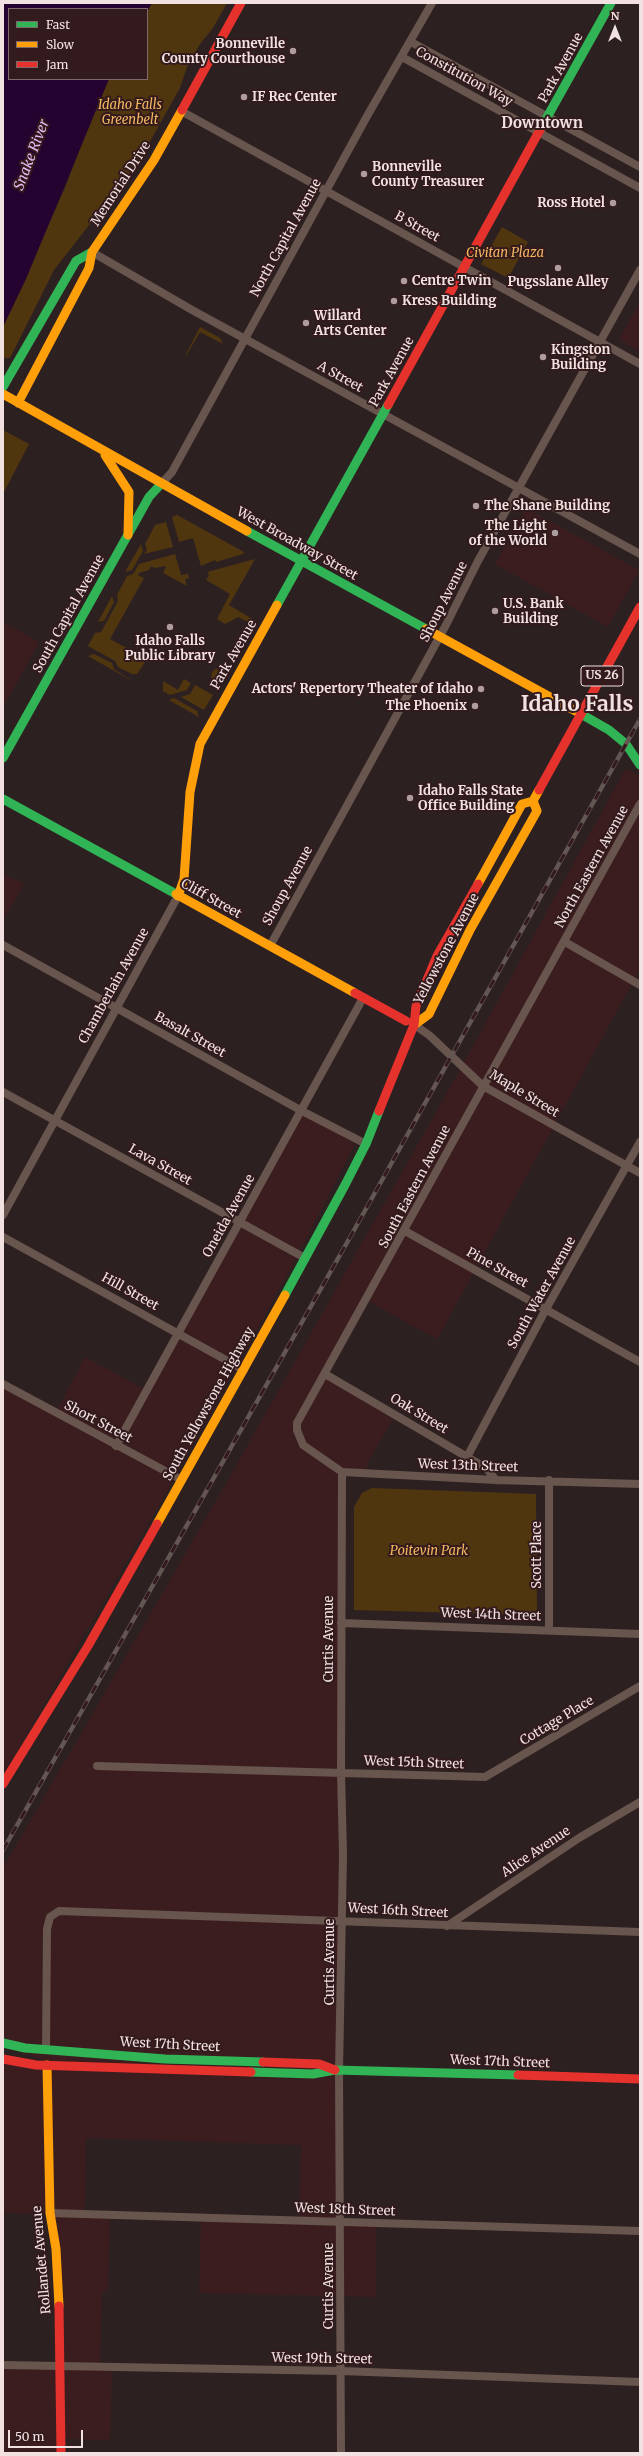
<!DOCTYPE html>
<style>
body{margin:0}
#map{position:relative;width:643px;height:2456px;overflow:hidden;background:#2d2021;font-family:Merriweather,serif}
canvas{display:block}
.frame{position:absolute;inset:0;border:4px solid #f2e1e1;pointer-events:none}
.legend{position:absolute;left:8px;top:8px;width:140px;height:72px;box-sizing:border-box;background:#331a1c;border:1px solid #7f6a6b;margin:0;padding:5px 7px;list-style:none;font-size:12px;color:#f2e1e1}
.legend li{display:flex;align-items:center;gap:8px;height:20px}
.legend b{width:20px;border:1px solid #7f6a6b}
.north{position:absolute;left:595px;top:8px;width:40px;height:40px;-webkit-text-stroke:3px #331a1c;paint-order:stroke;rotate:0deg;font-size:11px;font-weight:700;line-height:16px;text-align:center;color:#f2e1e1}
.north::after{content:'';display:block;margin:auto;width:14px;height:18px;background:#f2e1e1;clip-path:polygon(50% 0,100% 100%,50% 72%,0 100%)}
.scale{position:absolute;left:8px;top:2430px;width:75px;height:18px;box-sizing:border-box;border:2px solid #f2e1e1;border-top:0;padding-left:5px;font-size:12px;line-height:14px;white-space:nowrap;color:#f2e1e1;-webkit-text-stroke:3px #331a1c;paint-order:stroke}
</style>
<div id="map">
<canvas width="643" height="2456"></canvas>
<div class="frame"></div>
<ul class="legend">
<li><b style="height:5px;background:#30b455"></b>Fast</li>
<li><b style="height:5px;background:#ff9f0a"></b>Slow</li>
<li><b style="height:5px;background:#e5322d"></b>Jam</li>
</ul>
<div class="north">N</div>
<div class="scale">50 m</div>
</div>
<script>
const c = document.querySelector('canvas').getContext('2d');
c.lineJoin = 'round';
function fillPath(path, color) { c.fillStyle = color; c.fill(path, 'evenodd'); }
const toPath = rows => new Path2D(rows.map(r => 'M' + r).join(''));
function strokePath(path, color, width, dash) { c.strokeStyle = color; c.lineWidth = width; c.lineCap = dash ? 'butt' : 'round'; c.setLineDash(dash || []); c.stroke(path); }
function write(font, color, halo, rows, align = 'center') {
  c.font = font + ' Merriweather,serif'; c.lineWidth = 4; c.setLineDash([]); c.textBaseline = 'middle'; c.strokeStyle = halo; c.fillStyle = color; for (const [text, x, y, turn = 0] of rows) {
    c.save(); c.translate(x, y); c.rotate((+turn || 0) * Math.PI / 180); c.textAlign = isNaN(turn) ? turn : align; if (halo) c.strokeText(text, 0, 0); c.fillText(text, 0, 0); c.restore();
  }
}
fillPath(toPath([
 [640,302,640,351,619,339],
 [526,508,639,570,608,627,495,564],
 [3,622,39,642,3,708],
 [626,768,640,776,640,969,437,1339,366,1300,325,1374,396,1414,368,1462,366,1474,342,1472,341,2222,376,2223,376,2297,199,2293,201,2217,299,2221,301,2145,86,2138,85,2214,110,2214,108,2291,102,2292,100,2366,112,2367,110,2440,61,2439,60,2453,3,2453,3,2366,60,2366,50,2214,3,2213,3,2058,44,2060,3,2047,3,1868,228,1480,462,1066],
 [3,874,24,884,3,920],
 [302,1111,357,1140,298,1255,176,1476,3,1775,3,1384,56,1413,85,1357,146,1390]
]), '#3b1d20');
fillPath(toPath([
 [152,3,227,3,213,28,200,44,187,67,180,88,139,161,54,270,10,358,3,358,3,327,65,188,103,89,109,79,147,79,147,12],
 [502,227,528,242,508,278,481,264],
 [200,327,220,338,223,344,200,332,186,356,186,354],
 [3,430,29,444,3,494],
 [177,515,244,552,243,554,216,562,215,560,201,566,193,538,179,542,172,517],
 [166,522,173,547,144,554,147,550,145,544,155,525],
 [141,544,143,551,132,570,125,572],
 [175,554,181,575,188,574,189,578,185,579,187,586,163,573,166,567,165,566,155,568,151,566,149,570,139,573,138,575,144,578,110,639,147,659,137,674,132,674,118,667,115,661,88,646,95,633,101,632,105,625,118,601,117,595,127,576,133,574,139,564],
 [255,559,229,605,254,620,252,624,238,617,225,624,217,619,230,594,206,580,209,575,207,572],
 [112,596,114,602,104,621,98,622],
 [94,654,112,663,114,669,134,682,88,656],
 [216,669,225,672,218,684,211,678,212,672],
 [184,679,191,683,187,690,170,695,163,691,163,681,178,690],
 [195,685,213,695,204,710,181,697,190,694],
 [144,686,169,700,174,698,197,711,199,717],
 [372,1488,536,1494,537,1615,354,1610,354,1507,362,1493]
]), '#50360f');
fillPath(toPath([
 [3,3,152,3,147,12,147,9,9,9,9,79,109,79,26,279,3,327]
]), '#250330');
strokePath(toPath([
 [411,42,640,167],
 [402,57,640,188],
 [181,111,640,364],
 [92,252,192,310,640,554],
 [161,484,172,472,366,118,432,3],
 [640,804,297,1423,297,1430,303,1445,342,1472,496,1480,640,1484],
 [565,942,640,985],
 [3,945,302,1111,366,1144],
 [270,946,446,625,478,561,640,270],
 [413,1024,429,1035,483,1086,640,1173],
 [3,1092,305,1258],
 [3,1215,178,896],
 [405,1231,640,1362],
 [3,1237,244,1370],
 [325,1374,486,1468,496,1480],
 [3,1384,182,1480],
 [116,1446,363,998],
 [467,1457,546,1309,640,1142],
 [341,1623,640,1634],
 [549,1629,549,1480],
 [97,1766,485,1777,640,1686],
 [447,1926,579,1838,640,1802],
 [46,2050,47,1929,50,1917,59,1911,640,1932],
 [50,2213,640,2231],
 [3,2365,341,2371,640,2382],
 [341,2453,339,2071,343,1855,341,1772,342,1472]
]), '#68554d', 8);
strokePath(toPath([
 [541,128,611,3],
 [3,387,76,261,92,252],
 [247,531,426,629],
 [277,605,388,405],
 [581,714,609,730,626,744,640,765],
 [3,758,149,497,161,484],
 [3,799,176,894],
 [285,1295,345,1185,366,1144,379,1111],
 [3,2043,25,2048,165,2059,263,2062],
 [251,2072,313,2074,335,2070,518,2075]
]), '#30b455', 9);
strokePath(toPath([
 [3,394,247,531],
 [18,403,89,268,92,252,154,160,182,110],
 [105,455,129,492,128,535],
 [426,629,581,714],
 [478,884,522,804,533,801],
 [176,894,355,993],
 [178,896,184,879,190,792,200,744,277,605],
 [414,1025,429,1014,470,930,537,811,533,801,539,790],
 [157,1524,285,1295],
 [47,2065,50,2213,56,2249,59,2306]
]), '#ff9f0a', 9);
strokePath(toPath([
 [182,110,241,3],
 [388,405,541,128],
 [539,790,640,607],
 [355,993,406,1021],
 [379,1111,414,1025,416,1006,437,956,478,884],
 [3,1784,88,1646,157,1524],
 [3,2059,36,2065,251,2072],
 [263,2062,319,2064,335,2070],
 [518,2075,640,2079],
 [59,2306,61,2453]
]), '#e5322d', 9);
const rail = toPath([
 [3,1850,353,1232,640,719]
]);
strokePath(rail, '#645653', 4.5);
strokePath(rail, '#331a1c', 3, [9]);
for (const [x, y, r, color] of [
 [293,51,4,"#ad9d9e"],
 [244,97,4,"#ad9d9e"],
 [364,174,4,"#ad9d9e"],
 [613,203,4,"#ad9d9e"],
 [558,268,4,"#ad9d9e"],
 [404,281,4,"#ad9d9e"],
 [394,301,4,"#ad9d9e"],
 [306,323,4,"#ad9d9e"],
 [543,357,4,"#ad9d9e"],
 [476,506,4,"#ad9d9e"],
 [555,533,4,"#ad9d9e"],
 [495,611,4,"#ad9d9e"],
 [170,627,4,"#ad9d9e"],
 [481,689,4,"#ad9d9e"],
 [475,706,4,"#ad9d9e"],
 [410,798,4,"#ad9d9e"]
]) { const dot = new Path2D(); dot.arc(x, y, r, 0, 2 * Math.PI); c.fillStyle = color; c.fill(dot); strokePath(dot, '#331a1c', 1.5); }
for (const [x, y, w] of [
 [602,676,42]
]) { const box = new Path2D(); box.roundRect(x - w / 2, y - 10, w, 20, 3); c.fillStyle = '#331a1c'; c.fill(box); strokePath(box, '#f2e1e1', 1); }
write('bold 12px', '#f2e1e1', null, [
 ["US 26",602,676]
]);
write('bold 13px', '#f2e1e1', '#331a1c', [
 ["Bonneville",285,44,"right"],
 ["County Courthouse",285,59,"right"],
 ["IF Rec Center",252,97],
 ["Bonneville",372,167],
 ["County Treasurer",372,182],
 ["Ross Hotel",605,203,"right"],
 ["Centre Twin",412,281],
 ["Pugsslane Alley",558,282,"center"],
 ["Kress Building",402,301],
 ["Willard",314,316],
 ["Arts Center",314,331],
 ["Kingston",551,350],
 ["Building",551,365],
 ["The Shane Building",484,506],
 ["The Light",547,526,"right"],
 ["of the World",547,541,"right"],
 ["U.S. Bank",503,604],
 ["Building",503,619],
 ["Idaho Falls",170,641,"center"],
 ["Public Library",170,656,"center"],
 ["Actors' Repertory Theater of Idaho",473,689,"right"],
 ["The Phoenix",467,706,"right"],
 ["Idaho Falls State",418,791],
 ["Office Building",418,806]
], 'left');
write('13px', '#f2e1e1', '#331a1c', [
 ["Park Avenue",561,68,-61],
 ["Constitution Way",464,77,29],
 ["Memorial Drive",121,184,-57],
 ["B Street",417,227,29],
 ["North Capital Avenue",286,238,-61],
 ["Park Avenue",392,372,-61],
 ["A Street",340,377,29],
 ["West Broadway Street",297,544,29],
 ["Shoup Avenue",444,602,-63],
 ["South Capital Avenue",69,614,-61],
 ["Park Avenue",234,655,-60],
 ["North Eastern Avenue",592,867,-61],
 ["Shoup Avenue",288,886,-61],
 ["Cliff Street",211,899,29],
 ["Yellowstone Avenue",447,949,-62],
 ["Chamberlain Avenue",114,986,-61],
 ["Basalt Street",190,1035,29],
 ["Maple Street",524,1094,31],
 ["Lava Street",160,1165,29],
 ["South Eastern Avenue",415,1187,-62],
 ["Oneida Avenue",229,1216,-61],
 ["Pine Street",497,1268,29],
 ["Hill Street",130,1292,29],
 ["South Water Avenue",542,1293,-61],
 ["South Yellowstone Highway",209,1404,-61],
 ["Oak Street",419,1414,31],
 ["Short Street",98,1422,28],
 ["West 13th Street",468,1466,2],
 ["Scott Place",537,1555,-90],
 ["West 14th Street",491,1615,2],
 ["Curtis Avenue",329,1639,-90],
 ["Cottage Place",557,1721,-31],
 ["West 15th Street",414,1763,2],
 ["Alice Avenue",536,1852,-34],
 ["West 16th Street",398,1911,3],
 ["Curtis Avenue",330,1962,-90],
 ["West 17th Street",170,2045,3],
 ["West 17th Street",500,2062,2],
 ["West 18th Street",345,2210,2],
 ["Rollandet Avenue",42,2260,-95],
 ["Curtis Avenue",329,2286,-90],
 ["West 19th Street",322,2359,1]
]);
write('italic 13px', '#f4b761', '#331a1c', [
 ["Idaho Falls",130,105],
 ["Greenbelt",130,120],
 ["Civitan Plaza",505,253],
 ["Poitevin Park",429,1551]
]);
write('italic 14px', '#e7bbf7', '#331a1c', [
 ["Snake River",32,155,-69]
]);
write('bold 15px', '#f2e1e1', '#331a1c', [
 ["Downtown",542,124]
]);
write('bold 21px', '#f2e1e1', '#331a1c', [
 ["Idaho Falls",577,705]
]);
</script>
